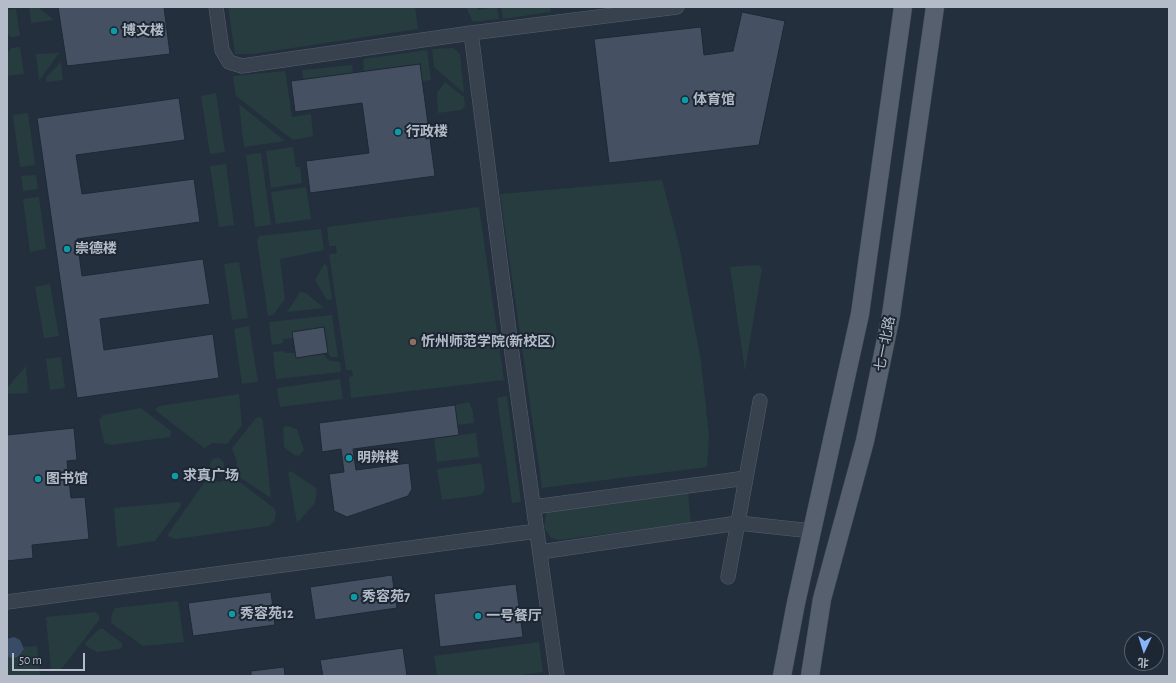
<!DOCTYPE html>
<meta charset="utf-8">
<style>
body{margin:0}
#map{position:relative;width:1176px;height:683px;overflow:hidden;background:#242f3e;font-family:"Alegreya Sans","Noto Sans SC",sans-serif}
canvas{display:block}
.frame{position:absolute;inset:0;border:8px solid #b4bcc9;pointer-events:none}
.north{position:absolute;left:1124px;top:631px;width:40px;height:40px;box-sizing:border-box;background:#1d2633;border:1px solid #59626f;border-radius:50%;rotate:184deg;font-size:11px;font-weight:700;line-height:16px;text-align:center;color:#b4bcc9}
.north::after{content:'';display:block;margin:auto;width:14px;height:18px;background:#8ab4f8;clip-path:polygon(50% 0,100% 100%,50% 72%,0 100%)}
.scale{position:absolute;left:12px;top:653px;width:73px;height:18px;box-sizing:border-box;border:2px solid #b4bcc9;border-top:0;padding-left:5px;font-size:12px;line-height:14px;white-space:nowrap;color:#b4bcc9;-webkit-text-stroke:3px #1d2633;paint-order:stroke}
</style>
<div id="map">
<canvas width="1176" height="683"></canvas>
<div class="frame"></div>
<div class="north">北</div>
<div class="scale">50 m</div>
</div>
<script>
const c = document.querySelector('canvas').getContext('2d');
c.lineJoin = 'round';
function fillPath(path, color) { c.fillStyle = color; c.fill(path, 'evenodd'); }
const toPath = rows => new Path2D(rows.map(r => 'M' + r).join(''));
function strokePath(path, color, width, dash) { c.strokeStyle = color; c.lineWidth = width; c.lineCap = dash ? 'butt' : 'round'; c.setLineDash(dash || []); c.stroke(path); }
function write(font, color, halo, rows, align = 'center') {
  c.font = font + ' "Alegreya Sans","Noto Sans SC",sans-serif'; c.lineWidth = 4; c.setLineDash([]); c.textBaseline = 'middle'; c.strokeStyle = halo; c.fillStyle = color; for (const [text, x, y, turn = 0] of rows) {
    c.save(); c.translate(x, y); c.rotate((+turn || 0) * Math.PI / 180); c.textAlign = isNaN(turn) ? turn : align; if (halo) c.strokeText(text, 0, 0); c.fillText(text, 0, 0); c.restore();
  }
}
fillPath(toPath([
 [29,7,38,7,54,20,31,23],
 [228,7,415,7,418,29,253,54,235,54],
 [466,7,477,7,478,10,497,7,499,19,473,22],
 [501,7,550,7,551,12,503,19],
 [16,9,20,36,11,37,7,34,7,10],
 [20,47,24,74,7,76,7,54,11,48],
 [453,48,460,54,464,93,434,67,432,49],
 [427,50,431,80,422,81,420,64,364,72,363,59],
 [59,53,39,81,36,54],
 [61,62,63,80,47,82,46,77],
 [352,65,353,73,303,80,302,70],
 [285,71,292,117,311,114,313,136,293,140,236,96,233,76],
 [445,82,464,97,465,106,462,110,438,113,437,93],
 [216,93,225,152,210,154,201,96],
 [239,104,285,141,244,147],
 [28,113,35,165,20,167,13,115],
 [293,147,296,167,300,167,302,183,271,188,266,151],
 [261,153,271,225,255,227,246,155],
 [226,164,234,225,219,227,210,166],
 [36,175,38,189,23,191,21,176],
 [662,180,679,245,701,361,709,436,707,467,542,488,500,194],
 [306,187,311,219,276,224,271,192],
 [39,197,46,249,30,252,23,199],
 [479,207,504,380,351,398,349,377,353,376,352,370,346,370,329,254,337,253,336,246,329,246,327,227],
 [321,229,324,250,280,259,285,299,273,315,268,316,257,241,259,236],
 [239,262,248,318,232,320,224,264],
 [324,264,327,266,332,299,327,300,315,280],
 [759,265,762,269,745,371,730,267],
 [50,284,59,336,44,338,35,287],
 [300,292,306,293,324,308,287,312],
 [332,315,338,357,331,357,328,353,324,327,292,332,293,338,283,339,283,343,272,345,269,322],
 [249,326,258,382,242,384,234,329],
 [285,351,285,353,295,353,296,358,323,354,330,361,340,362,341,372,276,379,273,352],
 [61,357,65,388,50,390,46,359],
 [26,366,28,393,7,394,7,388],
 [340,379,343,399,280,407,277,388],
 [239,394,242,425,227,444,213,443,204,448,155,410,159,406],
 [507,396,521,502,512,503,497,398],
 [469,402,473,412,474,423,457,425,455,405],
 [141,408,171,431,170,437,111,445,104,443,99,420,103,415],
 [259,417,262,418,263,422,271,498,235,474,237,462,232,448,256,418],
 [287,426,297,429,304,450,299,456,294,455,284,447,283,427],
 [476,433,479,457,437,462,434,438],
 '210 465a7 7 0 1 1 14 0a7 7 0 1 1-14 0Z',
 [481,463,485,488,483,493,480,495,442,500,437,469],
 [291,471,316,488,317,492,315,503,297,523,288,473],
 [233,477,274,508,276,513,274,522,269,526,176,539,169,537,168,534,206,480,220,482],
 [688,492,691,523,560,540,551,538,544,527,546,513,551,510],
 [180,502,181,506,155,541,117,547,114,508],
 [178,601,184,642,143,646,111,623,112,614,115,608],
 [96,612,99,616,99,620,60,671,51,671,46,617],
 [99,629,103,629,122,643,122,647,120,649,97,652,86,646,85,643],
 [539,642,543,672,513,676,437,676,434,656],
 [37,646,40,676,7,676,7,656,11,658,24,649,24,647]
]), '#263c3f');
fillPath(toPath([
 [14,637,20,640,24,649,18,657,11,658,7,656,7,639]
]), '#394c67');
const building = toPath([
 [58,7,164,7,170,54,67,66,58,7],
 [742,12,785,21,759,145,609,163,594,39,701,27,704,55,733,51,742,12],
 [420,64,435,176,310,193,306,161,369,153,362,103,295,112,291,81,420,64],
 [179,98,185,140,76,155,82,194,194,179,200,222,77,239,82,276,203,259,210,304,100,319,104,350,213,334,219,378,77,398,37,118,179,98],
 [324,327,328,353,296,358,292,332,324,327],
 [455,405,459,435,353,449,356,470,409,463,412,489,408,496,347,517,334,511,329,474,344,472,341,449,322,452,319,423,455,405],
 [74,428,77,460,67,461,71,498,85,497,89,539,32,545,33,558,7,561,7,435,74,428],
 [392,575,397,608,315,620,310,587,392,575],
 [516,584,523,637,440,647,434,594,516,584],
 [271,592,275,625,193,636,188,603,271,592],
 [403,648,407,676,323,676,320,660,403,648],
 [284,667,285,676,251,676,251,671,284,667]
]);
fillPath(building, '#455162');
strokePath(building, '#1f2835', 1);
const minor = toPath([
 [216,7,222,50,229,62,242,66,471,33,512,354,557,676],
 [471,33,677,7],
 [534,507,746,478],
 [540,552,738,523,812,531],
 [728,577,760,401],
 [7,602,537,531]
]);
const major = toPath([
 [782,676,796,603,860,314,903,7],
 [810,676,822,599,865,441,891,315,935,7]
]);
strokePath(minor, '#565f6c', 15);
strokePath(major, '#414a57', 19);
strokePath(minor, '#38414e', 14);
strokePath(major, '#56606e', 18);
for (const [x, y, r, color] of [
 [114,31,4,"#0f9aa8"],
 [685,100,4,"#0f9aa8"],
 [398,132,4,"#0f9aa8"],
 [67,249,4,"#0f9aa8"],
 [413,342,4,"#8d6e63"],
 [349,458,4,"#0f9aa8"],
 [175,476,4,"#0f9aa8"],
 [38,479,4,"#0f9aa8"],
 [354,597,4,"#0f9aa8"],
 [232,614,4,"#0f9aa8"],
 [478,616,4,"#0f9aa8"]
]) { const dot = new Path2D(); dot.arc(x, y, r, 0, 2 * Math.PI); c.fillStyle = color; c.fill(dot); strokePath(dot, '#1d2633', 1.5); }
write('bold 14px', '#b4bcc9', '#1d2633', [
 ["博文楼",122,31],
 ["体育馆",693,100],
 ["行政楼",406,132],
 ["崇德楼",75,249],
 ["忻州师范学院(新校区)",421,342],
 ["明辨楼",357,458],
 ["求真广场",183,476],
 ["图书馆",46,479],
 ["秀容苑7",362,597],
 ["秀容苑12",240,614],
 ["一号餐厅",486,616]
], 'left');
write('14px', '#b4bcc9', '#1d2633', [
 ["七一北路",885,344,-79]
]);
</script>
